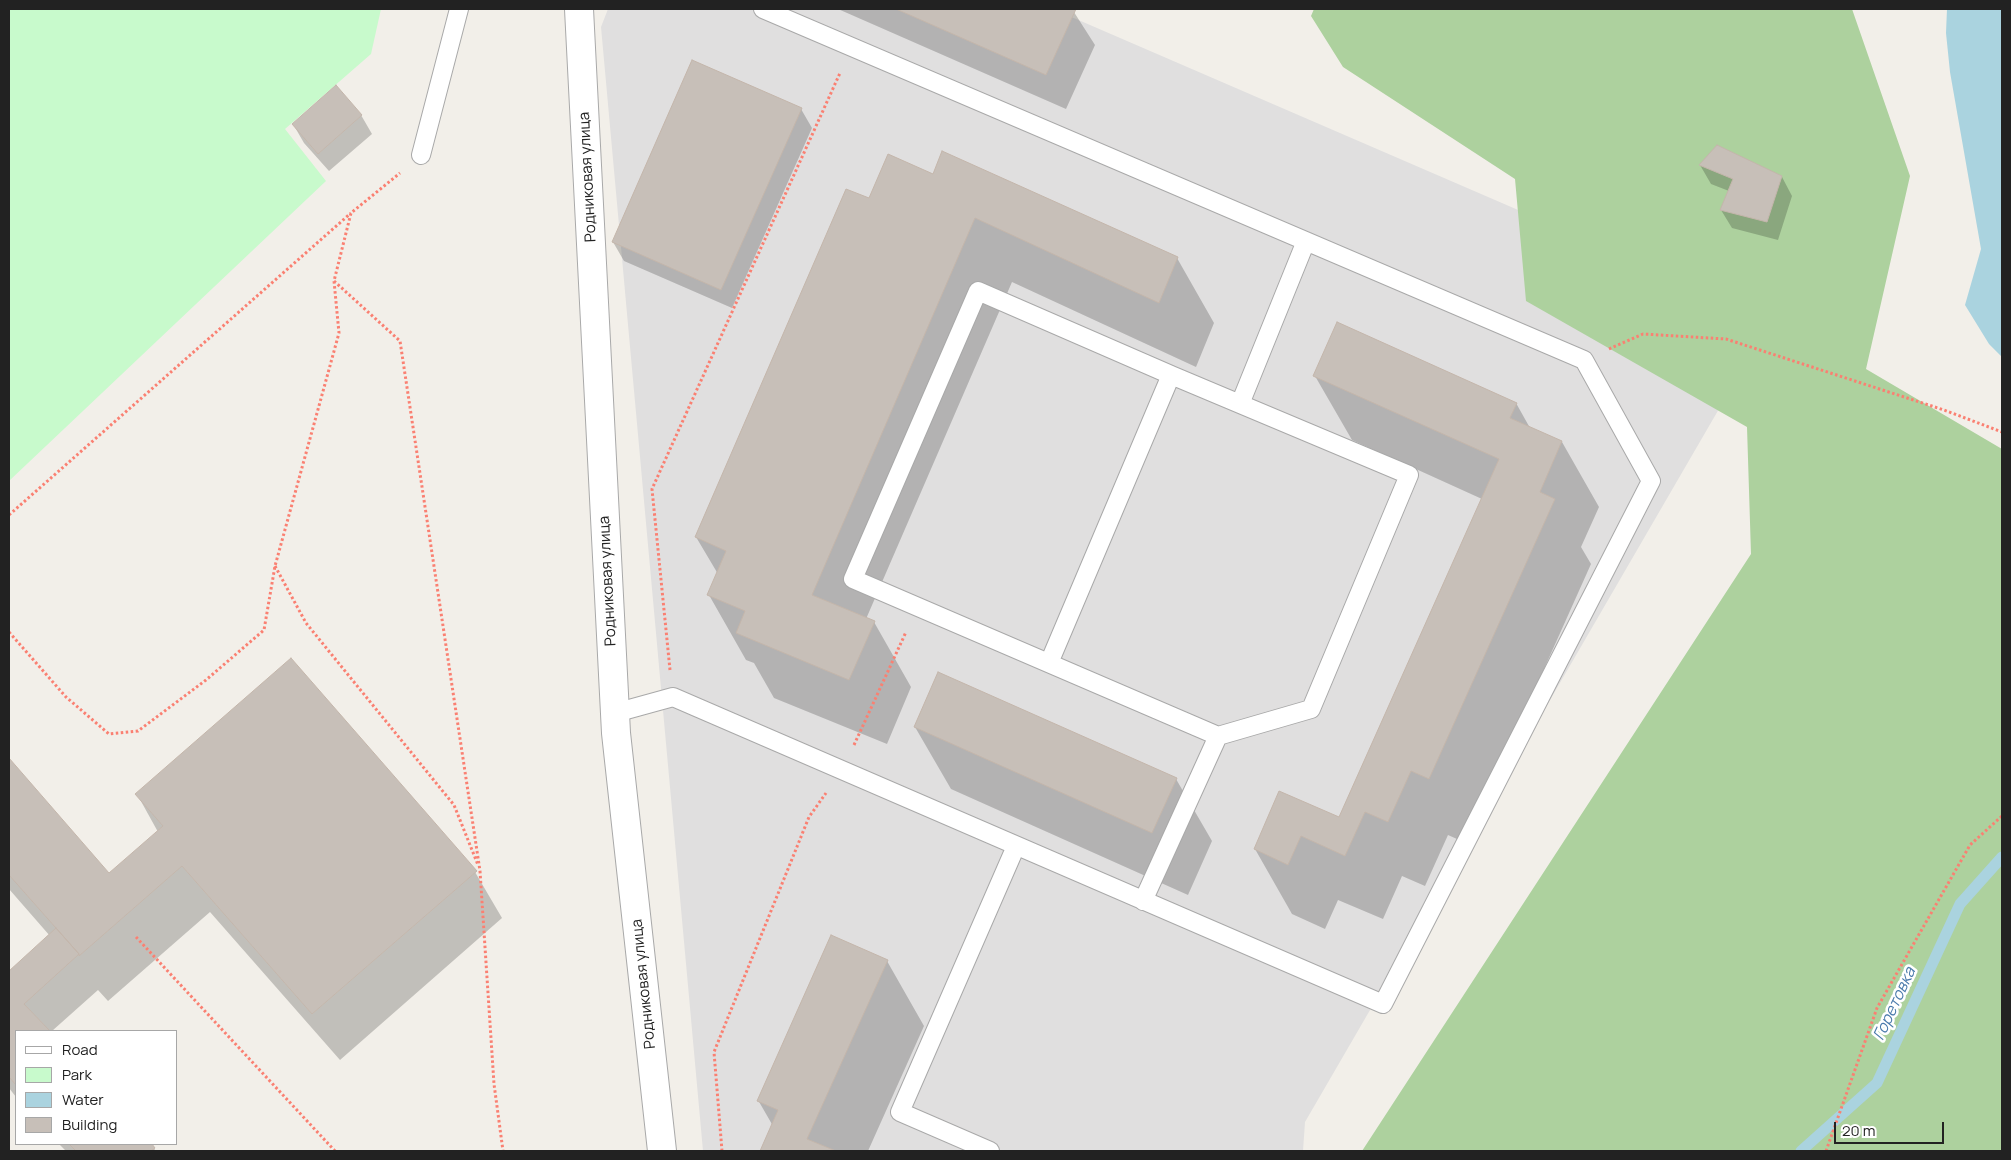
<!DOCTYPE html>
<meta charset="utf-8">
<style>
body{margin:0}
#map{position:relative;width:2011px;height:1160px;overflow:hidden;background:#f2efe9;font-family:Manrope,sans-serif}
canvas{display:block}
.frame{position:absolute;inset:0;border:10px solid #222;pointer-events:none}
.legend{position:absolute;left:15px;top:1030px;width:162px;height:115px;box-sizing:border-box;background:#fff;border:1px solid #a7a7a7;margin:0;padding:6px 9px;list-style:none;font-size:15px;color:#222}
.legend li{display:flex;align-items:center;gap:10px;height:25px}
.legend b{width:25px;border:1px solid #a7a7a7}
.scale{position:absolute;left:1834px;top:1122px;width:110px;height:22px;box-sizing:border-box;border:2px solid #222;border-top:0;padding-left:6px;font-size:15px;line-height:18px;white-space:nowrap;color:#222;-webkit-text-stroke:4px #fff;paint-order:stroke}
</style>
<div id="map">
<canvas width="2011" height="1160"></canvas>
<div class="frame"></div>
<ul class="legend">
<li><b style="height:6px;background:#fff"></b>Road</li>
<li><b style="height:14px;background:#c8facc"></b>Park</li>
<li><b style="height:14px;background:#aad3df"></b>Water</li>
<li><b style="height:14px;background:#c7bfb8"></b>Building</li>
</ul>
<div class="scale">20 m</div>
</div>
<script>
const c = document.querySelector('canvas').getContext('2d');
c.lineJoin = 'round';
function fillPath(path, color) { c.fillStyle = color; c.fill(path, 'evenodd'); }
const toPath = rows => new Path2D(rows.map(r => 'M' + r).join(''));
function strokePath(path, color, width, dash) { c.strokeStyle = color; c.lineWidth = width; c.lineCap = dash ? 'butt' : 'round'; c.setLineDash(dash || []); c.stroke(path); }
function write(font, color, halo, rows, align = 'center') {
  c.font = font + ' Manrope,sans-serif'; c.lineWidth = 5; c.setLineDash([]); c.textBaseline = 'middle'; c.strokeStyle = halo; c.fillStyle = color; for (const [text, x, y, turn = 0] of rows) {
    c.save(); c.translate(x, y); c.rotate((+turn || 0) * Math.PI / 180); c.textAlign = isNaN(turn) ? turn : align; if (halo) c.strokeText(text, 0, 0); c.fillText(text, 0, 0); c.restore();
  }
}
fillPath(toPath([
 [608,9,1053,9,1657,270,1759,340,1305,1122,1303,1151,703,1151,601,27]
]), '#e0dfdf');
fillPath(toPath([
 [1314,9,1852,9,1910,176,1866,369,2002,449,2002,1151,1362,1151,1751,554,1747,427,1526,301,1515,179,1343,67,1311,16]
]), '#add19e');
fillPath(toPath([
 [9,9,381,9,371,54,285,129,326,181,9,481]
]), '#c8facc');
fillPath(toPath([
 [1947,9,2002,9,2002,357,1989,344,1965,305,1981,249,1950,72,1946,33]
]), '#aad3df');
fillPath(toPath([
 [838,9,1072,9,1095,45,1066,109],
 [801,109,812,128,732,308,624,261,613,242],
 [361,115,372,134,329,171,304,143,293,124],
 [1700,165,1782,177,1792,196,1778,240,1732,228,1721,210,1729,191,1711,184],
 [933,175,1177,258,1214,323,1196,367,1012,282,866,619,874,622,911,687,887,744,774,698,754,663,746,660,709,595,718,574,696,537,870,200],
 [1315,376,1516,403,1530,428,1562,442,1599,507,1581,547,1591,564,1466,843,1448,835,1425,886,1402,876,1383,919,1338,900,1325,929,1292,914,1255,849,1339,819,1482,499,1352,440],
 [915,727,1176,779,1212,841,1188,895,951,789],
 [9,760,109,874,158,832,137,794,475,872,502,918,340,1060,210,912,108,1001,98,990,52,1031,16,1031,16,1097,9,1088,9,973,50,936,9,889],
 [887,961,924,1026,868,1151,761,1151,773,1126,758,1100],
 [59,1144,150,1144,156,1151,66,1151]
]), '#0003');
strokePath(toPath([
 [1801,1151,1877,1083,1960,904,2002,857]
]), '#aad3df', 11);
const building = toPath([
 [896,9,1076,9,1046,75,896,9],
 [692,60,802,108,721,290,612,242,692,60],
 [336,85,362,115,318,154,292,124,336,85],
 [1717,145,1782,176,1767,222,1720,210,1733,179,1699,165,1717,145],
 [942,151,1178,257,1159,303,975,218,812,595,875,621,849,680,736,633,745,611,707,595,726,551,695,537,846,189,869,198,888,154,933,174,942,151],
 [1337,322,1517,403,1510,418,1562,441,1540,492,1555,499,1429,779,1411,771,1388,822,1365,812,1345,856,1301,836,1288,865,1254,849,1279,791,1339,817,1499,459,1313,376,1337,322],
 [291,658,477,871,312,1014,182,866,79,956,79,954,9,875,9,758,109,873,163,826,135,794,291,658],
 [938,672,1177,778,1152,833,914,727,938,672],
 [56,928,79,954,24,1004,50,1031,16,1031,16,1085,9,1077,9,971,56,928],
 [831,935,888,960,807,1139,836,1151,760,1151,778,1110,757,1101,831,935],
 [69,1144,152,1144,155,1148,151,1151,76,1151,69,1144]
]);
fillPath(building, '#c7bfb8');
strokePath(building, '#c4b6ab', 1);
const service = toPath([
 [421,155,459,9],
 [1240,404,1306,241],
 [1049,663,1171,375,1409,475,1311,709,1218,736,853,579,978,291,1171,375],
 [615,713,673,697,1383,1004,1651,481,1584,360,763,9],
 [1143,901,1218,736],
 [990,1151,900,1112,1016,846]
]);
const minor = toPath([
 [579,9,616,733,662,1151]
]);
strokePath(service, '#a9a9a9', 20);
strokePath(minor, '#a9a9a9', 30);
strokePath(toPath([
 [334,281,400,341,480,871,494,1084,503,1151],
 [1609,349,1643,334,1726,339,1944,410,2002,432],
 [9,515,351,213],
 [275,566,306,623,454,805,478,865],
 [9,632,66,697,109,734,138,731,206,680,264,630,275,566,339,333,334,281,351,213,400,173],
 [670,670,652,489,840,73],
 [854,745,906,632],
 [136,937,335,1151],
 [722,1151,714,1052,809,817,826,793],
 [1826,1151,1877,1008,1970,845,2002,816]
]), '#fa8072', 3, [2.5, 2.5]);
strokePath(service, '#fff', 18);
strokePath(minor, '#fff', 28);
write('15px', '#222', '#fff', [
 ["Родниковая улица",588,177,-93],
 ["Родниковая улица",608,581,-93],
 ["Родниковая улица",644,984,-96]
]);
write('italic 16px', '#4a7aab', '#fff', [
 ["Горетовка",1895,1004,-65]
]);
</script>
